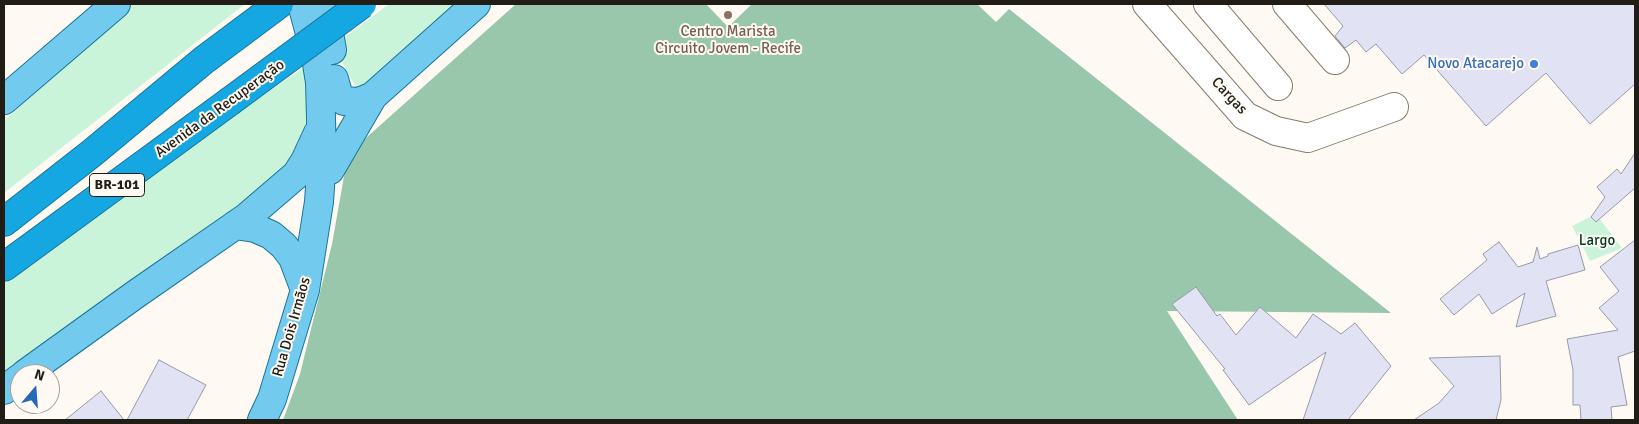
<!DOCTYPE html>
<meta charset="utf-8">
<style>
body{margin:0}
#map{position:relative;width:1639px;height:424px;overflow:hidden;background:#fefaf3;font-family:Signika,sans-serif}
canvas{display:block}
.frame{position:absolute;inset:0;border:5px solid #201c16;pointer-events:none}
.north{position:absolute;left:10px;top:364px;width:50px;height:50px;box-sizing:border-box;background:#fefaf3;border:1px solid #a5a19b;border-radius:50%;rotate:18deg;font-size:14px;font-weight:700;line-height:20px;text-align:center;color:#201c16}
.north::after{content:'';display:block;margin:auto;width:18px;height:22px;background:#2668ba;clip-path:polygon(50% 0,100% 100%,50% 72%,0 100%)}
</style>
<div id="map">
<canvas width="1639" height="424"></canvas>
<div class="frame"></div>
<div class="north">N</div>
</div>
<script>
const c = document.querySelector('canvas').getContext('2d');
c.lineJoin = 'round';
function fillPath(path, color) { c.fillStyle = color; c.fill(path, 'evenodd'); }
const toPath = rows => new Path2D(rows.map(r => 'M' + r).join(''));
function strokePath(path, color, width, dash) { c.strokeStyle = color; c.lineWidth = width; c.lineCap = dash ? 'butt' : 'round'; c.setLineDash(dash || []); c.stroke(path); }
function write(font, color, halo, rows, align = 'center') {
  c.font = font + ' Signika,sans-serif'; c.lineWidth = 4; c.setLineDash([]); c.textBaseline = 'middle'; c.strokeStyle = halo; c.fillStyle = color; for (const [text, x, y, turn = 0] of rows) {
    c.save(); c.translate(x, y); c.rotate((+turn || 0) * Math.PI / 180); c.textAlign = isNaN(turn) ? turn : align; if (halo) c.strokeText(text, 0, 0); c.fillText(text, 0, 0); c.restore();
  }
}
fillPath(toPath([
 [133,4,245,4,4,193,4,121],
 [389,4,456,4,358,91,333,46],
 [309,64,317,130,255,197,4,379,4,284,224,122],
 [1596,214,1622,248,1590,261,1572,226]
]), '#caf4da');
fillPath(toPath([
 [516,4,706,4,728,27,752,4,977,4,996,22,1009,9,1391,313,1167,311,1238,420,283,420,300,374,332,244,348,154]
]), '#99c7ab');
const building = toPath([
 [1324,4,1635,4,1635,84,1590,124,1546,73,1486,126,1424,55,1402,74,1376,44,1366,52,1356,40,1345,48,1335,36,1343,26,1324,4],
 [1635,153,1635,188,1596,222,1591,217,1605,197,1597,187,1617,169,1621,174,1635,153],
 [1635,240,1635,351,1618,357,1627,405,1611,407,1612,420,1581,420,1580,405,1573,405,1573,370,1567,339,1618,330,1599,308,1619,291,1600,267,1635,240],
 [1499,242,1518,267,1533,262,1537,247,1540,259,1548,256,1548,254,1578,245,1585,270,1546,281,1556,316,1516,327,1525,293,1492,314,1479,294,1454,315,1440,299,1487,260,1483,254,1499,242],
 [1196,287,1217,316,1220,314,1236,335,1260,307,1296,338,1313,314,1341,334,1355,323,1391,366,1348,420,1303,420,1326,352,1249,405,1223,370,1225,369,1172,304,1196,287],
 [1500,356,1501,400,1496,420,1414,420,1439,403,1454,386,1429,358,1500,356],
 [159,360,206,385,187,420,127,420,159,360],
 [101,391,124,420,65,420,101,391]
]);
fillPath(building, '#e2e2f5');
strokePath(building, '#9899aa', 1);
const minor = toPath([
 [1147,4,1245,116,1276,131,1308,138,1394,107],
 [1208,4,1278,86],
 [1287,4,1335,60]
]);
const major = toPath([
 [324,4,332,50],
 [334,79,339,97,344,101,359,102,373,96],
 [4,100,116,4],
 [330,170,373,96,476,4],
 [235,225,255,228,271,235,284,246,293,258,305,290],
 [25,374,136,294,247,217,296,175,305,161,318,133],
 [4,390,20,378],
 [262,420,272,399,305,290,319,202,322,156,320,82,315,52,302,4]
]);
const highway = toPath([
 [4,222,92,153,204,60,279,4],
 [4,267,229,102]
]);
strokePath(minor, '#857b6c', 30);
strokePath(major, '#18769b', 30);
strokePath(highway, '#18769b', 30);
strokePath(minor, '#fff', 28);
strokePath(major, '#72caee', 28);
strokePath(highway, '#14a7e2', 28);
const highwayBridge = toPath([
 [229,102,362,4]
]);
strokePath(highwayBridge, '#18769b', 30, []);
strokePath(highwayBridge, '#14a7e2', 28);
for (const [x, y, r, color] of [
 [728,15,5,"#8d6e63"],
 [1534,64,5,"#3f7fe0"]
]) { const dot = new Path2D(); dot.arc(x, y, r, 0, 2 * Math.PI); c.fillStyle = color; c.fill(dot); strokePath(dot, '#fefaf3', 2); }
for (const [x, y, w] of [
 [117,185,55]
]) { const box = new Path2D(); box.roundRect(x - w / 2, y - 11.5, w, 23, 4); c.fillStyle = '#fefaf3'; c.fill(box); strokePath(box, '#201c16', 1); }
write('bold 14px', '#201c16', null, [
 ["BR-101",117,185]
]);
write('15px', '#785e54', '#fefaf3', [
 ["Centro Marista",728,32],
 ["Circuito Jovem - Recife",728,49]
]);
write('15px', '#366cbe', '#fefaf3', [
 ["Novo Atacarejo",1524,64]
], 'right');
write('15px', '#201c16', '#fefaf3', [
 ["Cargas",1229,96,47],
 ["Avenida da Recuperação",220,109,-36],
 ["Rua Dois Irmãos",292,327,-74]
]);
write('15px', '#003b21', '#fefaf3', [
 ["Largo",1597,241]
]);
</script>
